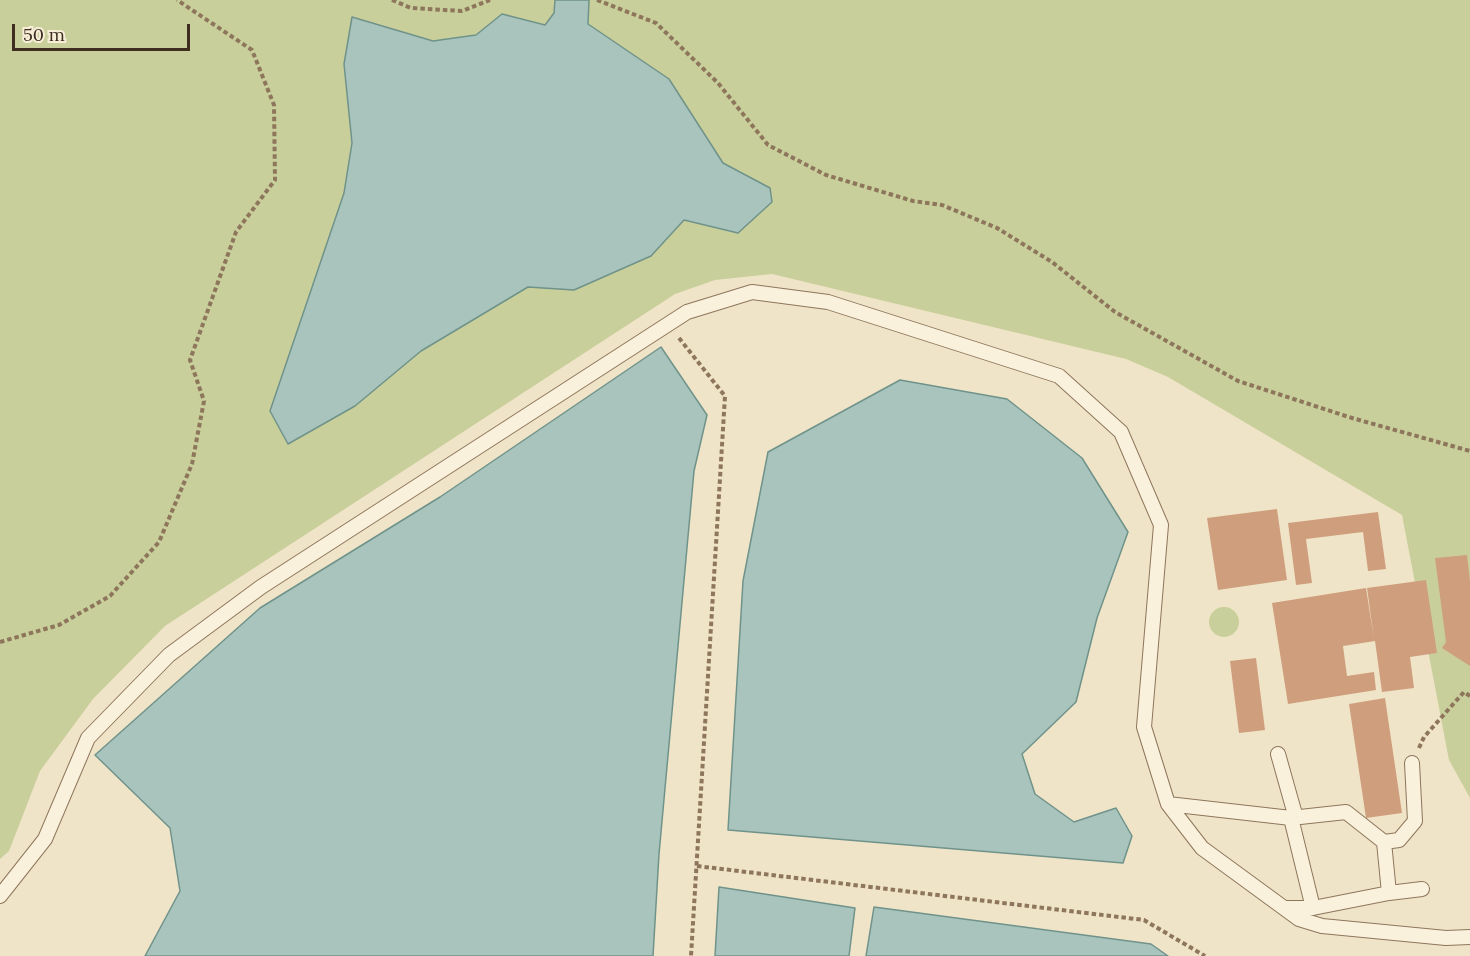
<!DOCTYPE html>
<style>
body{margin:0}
#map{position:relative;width:1470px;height:956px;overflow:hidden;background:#f0e4c8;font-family:Lora,serif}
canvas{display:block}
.scale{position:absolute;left:12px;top:24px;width:178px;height:27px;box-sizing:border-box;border:3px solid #3d2e20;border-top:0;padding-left:8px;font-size:18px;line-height:21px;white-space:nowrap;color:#3d2e20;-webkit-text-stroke:4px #f7eed8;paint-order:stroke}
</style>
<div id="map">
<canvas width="1470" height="956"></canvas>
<div class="scale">50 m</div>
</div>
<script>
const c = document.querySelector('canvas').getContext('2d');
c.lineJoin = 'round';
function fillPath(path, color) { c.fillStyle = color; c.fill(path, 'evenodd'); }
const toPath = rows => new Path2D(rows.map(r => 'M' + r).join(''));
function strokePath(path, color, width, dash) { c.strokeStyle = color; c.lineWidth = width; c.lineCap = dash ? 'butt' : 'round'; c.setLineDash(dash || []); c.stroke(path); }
fillPath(toPath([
 [0,0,1470,0,1470,798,1449,760,1402,515,1168,377,1126,359,772,274,715,280,675,294,165,626,93,699,40,771,9,851,0,859],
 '1209 622a15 15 0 1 1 30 0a15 15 0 1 1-30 0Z'
]), '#c9cf9b');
const water = toPath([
 [555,0,589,0,588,24,669,79,723,163,770,188,772,202,738,233,684,220,651,256,574,290,528,287,421,351,355,406,288,444,270,411,344,193,352,143,344,64,352,17,433,41,476,35,502,14,545,25,554,13,555,0],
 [661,347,707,415,694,471,659,854,653,956,145,956,180,891,170,828,95,755,260,608,440,497,661,347],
 [900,380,1007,399,1082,458,1128,532,1097,618,1076,702,1022,754,1035,794,1074,822,1116,808,1132,836,1123,863,728,830,743,581,768,452,900,380],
 [719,887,855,908,849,956,715,956,719,887],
 [874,907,1151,944,1168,956,866,956,874,907]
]);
fillPath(water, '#a9c4bc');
strokePath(water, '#6f938a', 1.5);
fillPath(toPath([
 [1277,509,1287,580,1218,590,1207,518],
 [1378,512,1386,569,1368,571,1363,532,1306,539,1312,583,1296,585,1288,523],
 [1467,555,1470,581,1470,666,1442,648,1446,642,1435,558],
 [1426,580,1437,653,1410,657,1414,688,1382,692,1375,641,1343,646,1347,676,1374,672,1376,690,1288,704,1272,603,1366,588,1374,639,1367,588],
 [1256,658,1265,730,1239,733,1230,661],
 [1385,698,1402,813,1366,818,1349,704]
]), '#cf9f7d');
const service = toPath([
 [1278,754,1296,818],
 [1168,804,1291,818,1346,812,1384,842,1389,893],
 [1291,818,1313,908],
 [1384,842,1399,840,1415,821,1412,763],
 [0,896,45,839,88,738,169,655,261,587,687,312,752,292,828,302,1059,376,1121,432,1161,525,1144,727,1168,804,1202,848,1299,919,1322,926,1446,938,1470,937],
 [1286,908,1313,908,1389,893,1422,889]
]);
strokePath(service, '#8d765c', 16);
strokePath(toPath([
 [392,0,411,8,462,11,490,0],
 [597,0,656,23,718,83,768,145,826,175,913,201,942,205,997,228,1052,262,1115,312,1238,381,1352,418,1470,451],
 [679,338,725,396,691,956],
 [0,642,59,625,110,596,159,542,192,464,204,401,190,360,236,232,275,180,274,105,252,50,177,0],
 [1419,748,1424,737,1464,692,1470,696],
 [697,866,1144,920,1205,956]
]), '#8d765c', 4, [4.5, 3]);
strokePath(service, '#faf1dc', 14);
</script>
